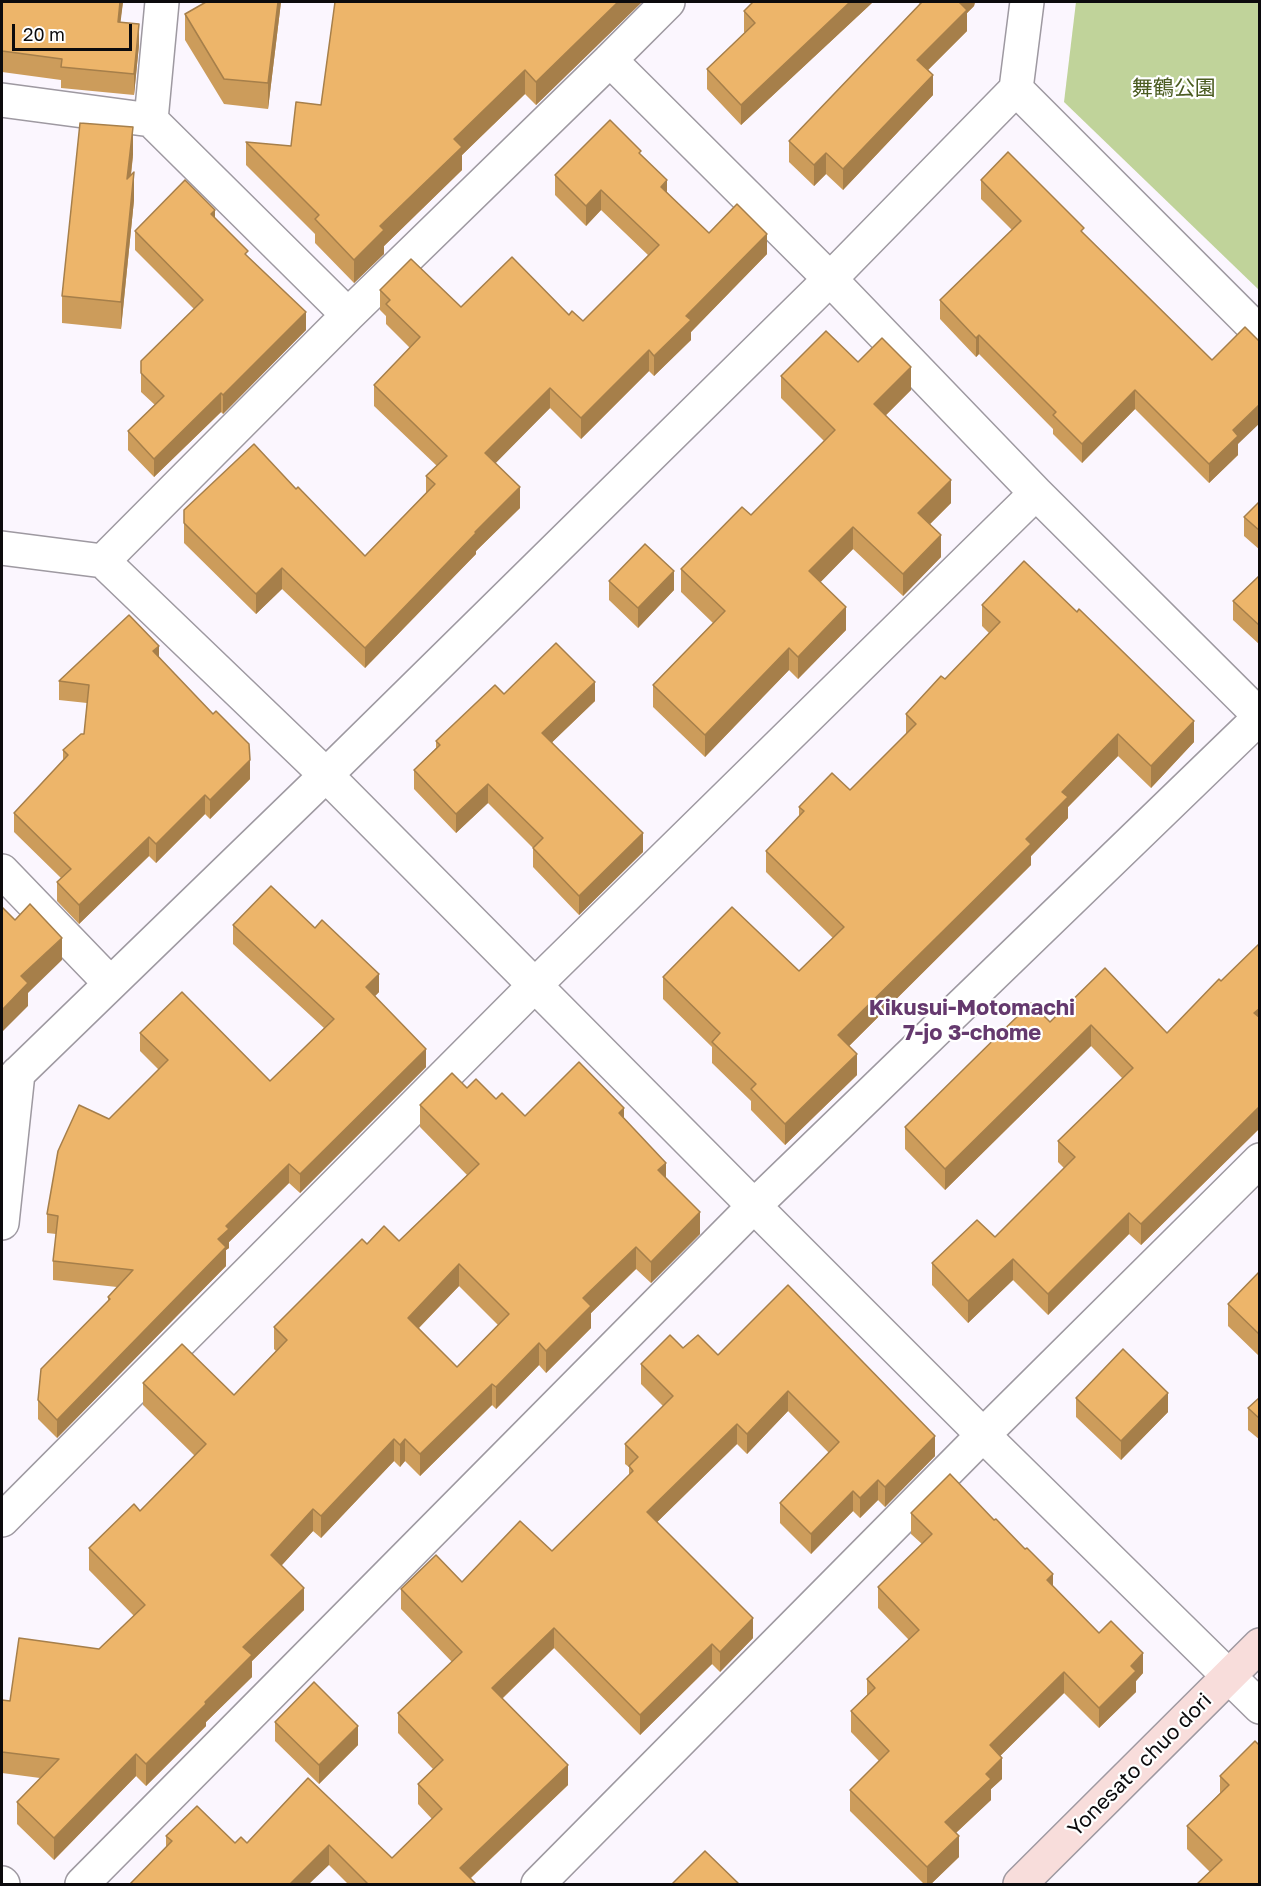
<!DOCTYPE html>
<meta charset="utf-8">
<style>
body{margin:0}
#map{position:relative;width:1261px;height:1886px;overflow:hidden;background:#fbf6fe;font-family:"Golos Text",sans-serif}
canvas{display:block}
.frame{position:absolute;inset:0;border:3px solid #0c0b0d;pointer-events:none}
.scale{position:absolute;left:12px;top:24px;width:120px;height:27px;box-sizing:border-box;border:3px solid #0c0b0d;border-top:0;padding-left:8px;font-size:18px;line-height:21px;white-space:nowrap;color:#0c0b0d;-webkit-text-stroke:4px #fff;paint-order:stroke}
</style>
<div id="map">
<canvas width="1261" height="1886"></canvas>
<div class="frame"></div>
<div class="scale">20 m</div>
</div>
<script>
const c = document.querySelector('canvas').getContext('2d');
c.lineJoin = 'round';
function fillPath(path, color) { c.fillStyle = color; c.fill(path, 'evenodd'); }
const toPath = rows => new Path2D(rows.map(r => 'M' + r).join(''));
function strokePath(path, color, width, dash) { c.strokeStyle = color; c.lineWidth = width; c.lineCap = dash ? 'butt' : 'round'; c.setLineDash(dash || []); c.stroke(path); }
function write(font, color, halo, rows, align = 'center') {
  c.font = font + ' "Golos Text","Noto Sans JP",sans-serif'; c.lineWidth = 4.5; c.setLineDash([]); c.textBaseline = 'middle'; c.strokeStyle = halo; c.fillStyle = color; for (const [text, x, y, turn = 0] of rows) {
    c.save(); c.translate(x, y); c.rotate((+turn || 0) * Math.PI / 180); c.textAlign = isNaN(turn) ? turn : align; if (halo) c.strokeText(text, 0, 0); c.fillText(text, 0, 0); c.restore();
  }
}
fillPath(toPath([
 [1076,2,1259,2,1259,290,1064,102]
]), '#c0d39a');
const street = toPath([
 [162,2,151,120,348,315],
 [610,60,830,279,1036,493,1260,716],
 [1016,89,1260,333],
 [2,100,151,120],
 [2,548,103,561,326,775,754,1206,983,1435,1260,1707],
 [103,561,348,315,610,60,668,2],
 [2,871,110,983],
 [2,1089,326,775,830,279,1016,89,1027,2],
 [2,1223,18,1073],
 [2,1520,534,986,1036,493],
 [2,1883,3,1884],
 [82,1884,754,1206,1260,717],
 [538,1884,983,1435,1260,1160]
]);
const secondary = toPath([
 [1020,1884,1260,1645]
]);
strokePath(street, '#9e99a1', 36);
strokePath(secondary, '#9e99a1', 36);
strokePath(street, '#fff', 33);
strokePath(secondary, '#f8dddb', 33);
fillPath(toPath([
 [2,2,123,2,120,22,139,45,134,95,61,88,61,80,2,72],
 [281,2,268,109,224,104,185,40,185,14],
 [335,2,642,2,536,105,525,94,462,155,462,170,384,246,384,254,354,283,315,243,315,234,246,165,246,142,291,146,321,105],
 [753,2,873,2,741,125,707,89,707,69,745,33,744,32,744,11],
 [918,2,975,2,974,6,967,13,967,31,928,70,933,95,843,190,826,174,814,186,789,162,789,141,920,4],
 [133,155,131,176,134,200,121,329,62,323,62,296],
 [641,155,667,193,709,233,767,254,691,332,691,340,654,376,649,371,581,439,550,408,495,463,520,508,476,551,476,554,365,668,282,589,256,614,184,543,184,510,296,489,365,556,426,493,426,476,437,466,374,406,374,385,410,348,386,324,386,316,380,310,380,290,461,307,569,315,583,321,648,255,601,210,586,226,555,195,555,175],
 [981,180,1084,235,1238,444,1238,455,1209,483,1135,409,1082,463,1053,434,1053,429,979,354,976,357,940,319,940,300,1012,230,981,199],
 [215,218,248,257,306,330,223,414,221,412,154,477,128,450,128,431,155,405,141,392,141,361,194,309,135,250,135,231],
 [858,362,911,390,885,416,951,503,930,524,941,557,903,596,853,549,820,582,846,630,798,679,789,670,705,757,653,707,653,685,713,623,681,592,681,569,751,515,824,441,781,398,781,376],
 [1260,501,1260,550,1244,536,1244,517],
 [1260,575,1260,645,1233,620,1233,601],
 [609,581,674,590,638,628,609,600],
 [982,605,1194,742,1151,788,1118,756,1068,807,1068,818,1031,856,1031,865,849,1046,857,1075,785,1145,751,1110,751,1101,712,1063,712,1047,663,999,663,977,799,971,833,938,766,872,766,851,799,817,799,807,850,790,906,734,906,714,945,679,989,633,982,626],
 [159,657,250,779,210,819,205,814,156,863,149,856,79,924,57,901,57,882,61,878,14,832,14,813,63,760,63,750,84,734,87,703,59,700,59,681],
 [504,694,595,701,552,742,643,852,579,915,533,867,533,848,488,803,456,833,414,789,414,770,436,748,436,741],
 [233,925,379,992,375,996,426,1067,300,1193,289,1183,229,1242,229,1248,226,1250,226,1266,57,1438,38,1419,38,1400,108,1301,108,1297,117,1287,53,1280,53,1261,56,1234,47,1233,47,1214,159,1070,140,1051,140,1033,270,1081,324,1028,233,944],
 [1260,943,1260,1128,1141,1245,1129,1234,1048,1315,1013,1280,968,1323,932,1285,932,1263,995,1237,1064,1168,1058,1162,1058,1141,1123,1079,1091,1046,945,1190,905,1149,905,1127,1050,1022,1105,968,1167,1033],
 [467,1088,496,1099,525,1116,624,1118,666,1178,700,1234,651,1283,636,1269,591,1313,591,1328,546,1373,539,1365,496,1409,492,1405,420,1476,405,1461,400,1467,394,1461,321,1538,313,1531,281,1566,304,1610,252,1661,252,1677,206,1722,206,1726,146,1786,136,1776,54,1860,17,1824,17,1802,40,1778,2,1773,2,1700,10,1701,99,1649,134,1616,89,1570,89,1548,140,1511,195,1456,143,1405,143,1383,234,1395,276,1351,274,1349,274,1327,367,1244,399,1241,467,1175,420,1127,420,1105],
 [459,1286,498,1325,457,1367,419,1328],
 [1260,1271,1260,1357,1228,1326,1228,1304],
 [683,1348,718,1355,935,1456,885,1507,878,1500,860,1518,853,1511,811,1554,780,1523,780,1503,829,1453,788,1411,747,1454,737,1444,657,1522,753,1638,720,1672,712,1664,640,1735,554,1648,502,1699,568,1785,471,1878,476,1884,348,1884,329,1865,166,1847,166,1836,235,1843,247,1843,308,1778,392,1858,432,1819,418,1804,418,1784,433,1769,398,1733,398,1713,452,1662,401,1609,401,1589,462,1582,552,1551,629,1475,629,1467,625,1464,625,1444,663,1406,641,1384,641,1364],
 [1260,1397,1260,1440,1248,1430,1248,1408],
 [1076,1398,1168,1412,1121,1460,1076,1417],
 [911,1513,1053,1586,1099,1633,1143,1673,1136,1681,1136,1692,1099,1728,1064,1693,1000,1756,1002,1779,991,1789,991,1800,956,1833,959,1857,931,1884,924,1884,850,1811,850,1790,879,1761,851,1732,851,1711,867,1695,867,1679,909,1640,878,1608,878,1587,922,1544,911,1534],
 [275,1722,358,1745,319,1784,275,1741],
 [1260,1746,1260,1884,1210,1872,1187,1849,1187,1826,1220,1793,1220,1776]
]), '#cc9c5b');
fillPath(toPath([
 [120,2,123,2,118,43,118,22],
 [278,2,281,2,268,109,268,83],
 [618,2,642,2,536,105,536,82],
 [850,2,873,2,741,125,741,105],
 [958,2,975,2,974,6,967,13,967,31,917,81,917,60],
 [139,24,139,45,134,95,134,74],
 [525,70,525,94,462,155,462,170,384,246,384,254,354,283,354,260,380,226,454,139],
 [933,75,933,95,843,190,843,169],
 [133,127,133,155,127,207,127,179],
 [826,153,826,174,814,186,814,165],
 [134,172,134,200,121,329,121,302],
 [667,180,667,201,661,187],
 [601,190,601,210,586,226,586,206],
 [215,210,215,228,211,214],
 [767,234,767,254,691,332,691,340,654,376,654,356,686,316],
 [306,312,306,330,223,414,223,395],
 [979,335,979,354,976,357,976,338],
 [649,350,649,371,581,439,581,418],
 [911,367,911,390,874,427,874,404],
 [550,388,550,408,485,474,485,453],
 [1135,390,1135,409,1082,463,1082,444],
 [221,393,221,412,154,477,154,459],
 [1260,404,1260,423,1238,444,1238,455,1209,483,1209,464,1233,430],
 [951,480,951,503,918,536,918,513],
 [520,487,520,508,476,551,476,554,365,668,365,648,475,532],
 [853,527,853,549,809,594,809,571],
 [941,535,941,557,903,596,903,574],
 [282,568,282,589,256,614,256,594],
 [674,571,674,590,638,628,638,608],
 [846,607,846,630,798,679,798,657],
 [159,646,159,665,153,651],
 [789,648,789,670,705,757,705,735],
 [595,682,595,701,542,752,542,733],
 [1194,721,1194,742,1151,788,1151,766],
 [1118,734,1118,756,1068,807,1068,818,1031,856,1031,865,838,1057,838,1035,1026,839,1062,792],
 [250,760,250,779,210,819,210,800],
 [488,784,488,803,456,833,456,814],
 [205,795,205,814,156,863,156,844],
 [643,833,643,852,579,915,579,896],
 [149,837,149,856,79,924,79,905],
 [62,938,62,960,28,993,28,1006,2,1032,2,1010,21,976],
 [379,974,379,992,366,1005,366,987],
 [1260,1008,1260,1029,1254,1013],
 [1091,1025,1091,1046,945,1190,945,1169],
 [426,1049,426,1067,300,1193,300,1174],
 [857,1054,857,1075,785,1145,785,1124],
 [1260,1106,1260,1128,1141,1245,1141,1224],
 [624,1108,624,1130,619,1113],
 [666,1163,666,1184,658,1170],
 [289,1164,289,1183,229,1242,229,1248,226,1250,226,1266,57,1438,57,1420,218,1239,226,1226],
 [700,1212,700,1234,651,1283,651,1262],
 [1129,1213,1129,1234,1048,1315,1048,1294],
 [636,1247,636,1269,591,1313,591,1328,546,1373,546,1351,583,1298],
 [1013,1259,1013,1280,968,1323,968,1301],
 [459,1264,459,1286,408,1339,408,1318],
 [539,1343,539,1365,496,1409,496,1387],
 [492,1384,492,1405,420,1476,420,1454],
 [788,1391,788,1411,747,1454,747,1434],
 [1168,1393,1168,1412,1121,1460,1121,1441],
 [737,1424,737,1444,647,1532,647,1512],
 [935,1436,935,1456,885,1507,885,1487],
 [394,1439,394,1461,321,1538,321,1516],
 [405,1439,405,1461,400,1467,400,1445],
 [878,1480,878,1500,860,1518,860,1498],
 [853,1491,853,1511,811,1554,811,1534],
 [313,1509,313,1531,271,1577,271,1555],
 [1053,1574,1053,1595,1047,1580],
 [304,1588,304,1610,252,1661,252,1677,206,1722,206,1726,146,1786,146,1764,205,1702,243,1647],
 [753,1618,753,1638,720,1672,720,1652],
 [554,1628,554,1648,492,1708,492,1688],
 [712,1644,712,1664,640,1735,640,1715],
 [1143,1653,1143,1673,1136,1681,1136,1692,1099,1728,1099,1708,1131,1666],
 [1064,1672,1064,1693,990,1766,990,1745],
 [358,1726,358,1745,319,1784,319,1765],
 [136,1754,136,1776,54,1860,54,1838],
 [1002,1758,1002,1779,991,1789,991,1800,945,1843,945,1822,986,1774],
 [568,1765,568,1785,464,1884,460,1868],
 [959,1836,959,1857,931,1884,927,1884,927,1867],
 [329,1845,329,1865,309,1884,290,1884]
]), '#a67f4a');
const building = toPath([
 [2,2,120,2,118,22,139,24,134,74,61,67,62,59,2,51,2,2],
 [206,2,278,2,268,83,224,79,185,14,206,2],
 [335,2,618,2,536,82,525,70,454,139,462,147,380,226,384,230,354,260,315,219,319,215,246,142,291,146,296,102,321,105,335,2],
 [753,2,850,2,741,105,707,69,755,23,744,11,753,2],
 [922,2,959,2,967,10,917,60,933,75,843,169,826,153,814,165,789,141,922,2],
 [610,120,641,151,639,153,667,180,661,187,709,233,737,204,767,234,686,316,691,320,654,356,649,350,581,418,550,388,485,453,520,487,475,532,476,533,365,648,282,568,256,594,184,523,184,510,254,444,296,489,298,487,365,556,435,484,426,476,447,456,374,385,420,337,386,304,390,300,380,290,411,259,461,307,512,257,569,315,572,311,583,321,659,245,601,190,586,206,555,175,610,120],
 [80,123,133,127,127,179,134,172,121,302,62,296,80,123],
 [1008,152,1084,228,1081,231,1212,360,1245,327,1260,342,1260,404,1233,430,1238,436,1209,464,1135,390,1082,444,1053,415,1056,412,979,335,976,338,940,300,1021,221,981,180,1008,152],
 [185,180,215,210,211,214,248,251,245,254,306,312,223,395,221,393,154,459,128,431,164,396,141,373,141,361,203,300,135,231,185,180],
 [826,331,858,362,882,338,911,367,874,404,951,480,918,513,941,535,903,574,853,527,809,571,846,607,798,657,789,648,705,735,653,685,725,611,681,569,742,507,751,515,835,430,781,376,826,331],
 [1260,501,1260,531,1244,517,1260,501],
 [645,544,674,571,638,608,609,581,645,544],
 [1024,561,1077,612,1079,609,1194,721,1151,766,1118,734,1062,792,1068,797,1026,839,1031,844,838,1035,857,1054,785,1124,751,1089,756,1084,712,1042,720,1033,663,977,732,907,799,971,844,927,766,851,804,811,799,807,832,773,850,790,916,724,906,714,941,676,945,679,1000,622,982,605,1024,561],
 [1260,575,1260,626,1233,601,1260,575],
 [129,615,159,646,153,651,213,714,216,711,249,744,250,760,210,800,205,795,156,844,149,837,79,905,57,882,71,869,14,813,68,755,63,750,81,734,84,734,89,685,59,681,129,615],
 [556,643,595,682,542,733,643,833,579,896,533,848,543,838,488,784,456,814,414,770,440,745,436,741,495,685,504,694,556,643],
 [271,886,315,928,322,920,379,974,366,987,426,1049,300,1174,289,1164,226,1226,229,1229,218,1239,226,1247,57,1420,38,1400,41,1369,110,1299,108,1297,133,1270,53,1261,58,1216,47,1214,58,1151,79,1105,109,1119,168,1060,140,1033,182,992,270,1081,334,1019,233,925,271,886],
 [30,904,62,938,21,976,28,983,2,1010,2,907,15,920,30,904],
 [1260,943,1260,1008,1254,1013,1260,1018,1260,1106,1141,1224,1129,1213,1048,1294,1013,1259,968,1301,932,1263,977,1220,995,1237,1075,1157,1058,1141,1133,1068,1091,1025,945,1169,905,1127,1031,1003,1050,1022,1105,968,1167,1033,1219,979,1221,981,1260,943],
 [579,1062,624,1108,619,1113,666,1163,658,1170,700,1212,651,1262,636,1247,583,1298,591,1306,546,1351,539,1343,496,1387,492,1384,420,1454,405,1439,400,1445,394,1439,321,1516,313,1509,271,1555,304,1588,243,1647,252,1655,205,1702,206,1704,146,1764,136,1754,54,1838,17,1802,59,1759,2,1752,2,1700,10,1701,19,1638,99,1649,145,1605,89,1548,134,1504,140,1511,206,1444,143,1383,182,1344,234,1395,287,1340,274,1327,362,1239,367,1244,384,1226,399,1241,479,1164,420,1105,452,1073,467,1088,476,1079,496,1099,502,1093,525,1116,579,1062],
 [459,1264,509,1314,457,1367,408,1318,459,1264],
 [1260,1271,1260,1335,1228,1304,1260,1271],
 [788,1285,935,1436,885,1487,878,1480,860,1498,853,1491,811,1534,780,1503,839,1442,788,1391,747,1434,737,1424,647,1512,753,1618,720,1652,712,1644,640,1715,554,1628,492,1688,568,1765,460,1868,476,1884,368,1884,329,1845,290,1884,130,1884,172,1841,166,1836,197,1806,235,1843,241,1837,247,1843,308,1778,392,1858,442,1809,418,1784,443,1760,398,1713,462,1652,401,1589,436,1555,462,1582,520,1521,552,1551,633,1471,629,1466,638,1457,625,1444,673,1396,641,1364,670,1335,683,1348,698,1335,718,1355,788,1285],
 [1123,1349,1168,1393,1121,1441,1076,1398,1123,1349],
 [1260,1397,1260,1419,1248,1408,1260,1397],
 [950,1474,994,1520,996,1519,1025,1549,1027,1548,1053,1574,1047,1580,1099,1633,1111,1621,1143,1653,1131,1666,1136,1671,1099,1708,1064,1672,990,1745,1002,1758,986,1774,991,1779,945,1822,959,1836,927,1867,850,1790,889,1751,851,1711,875,1688,867,1679,919,1630,878,1587,932,1534,911,1513,950,1474],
 [314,1682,358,1726,319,1765,275,1722,314,1682],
 [1255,1741,1260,1746,1260,1884,1197,1884,1222,1860,1187,1826,1229,1785,1220,1776,1255,1741],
 [705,1851,739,1884,672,1884,705,1851]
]);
fillPath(building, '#edb56a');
strokePath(building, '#a67f4a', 1.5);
write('21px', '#4a5b20', '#fff', [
 ["舞鶴公園",1174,88]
]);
write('21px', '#0c0b0d', '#fff', [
 ["Yonesato chuo dori",1140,1765,-45]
]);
write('bold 22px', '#65396e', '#fff', [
 ["Kikusui-Motomachi",972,1008],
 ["7-jo 3-chome",972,1033]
]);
</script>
